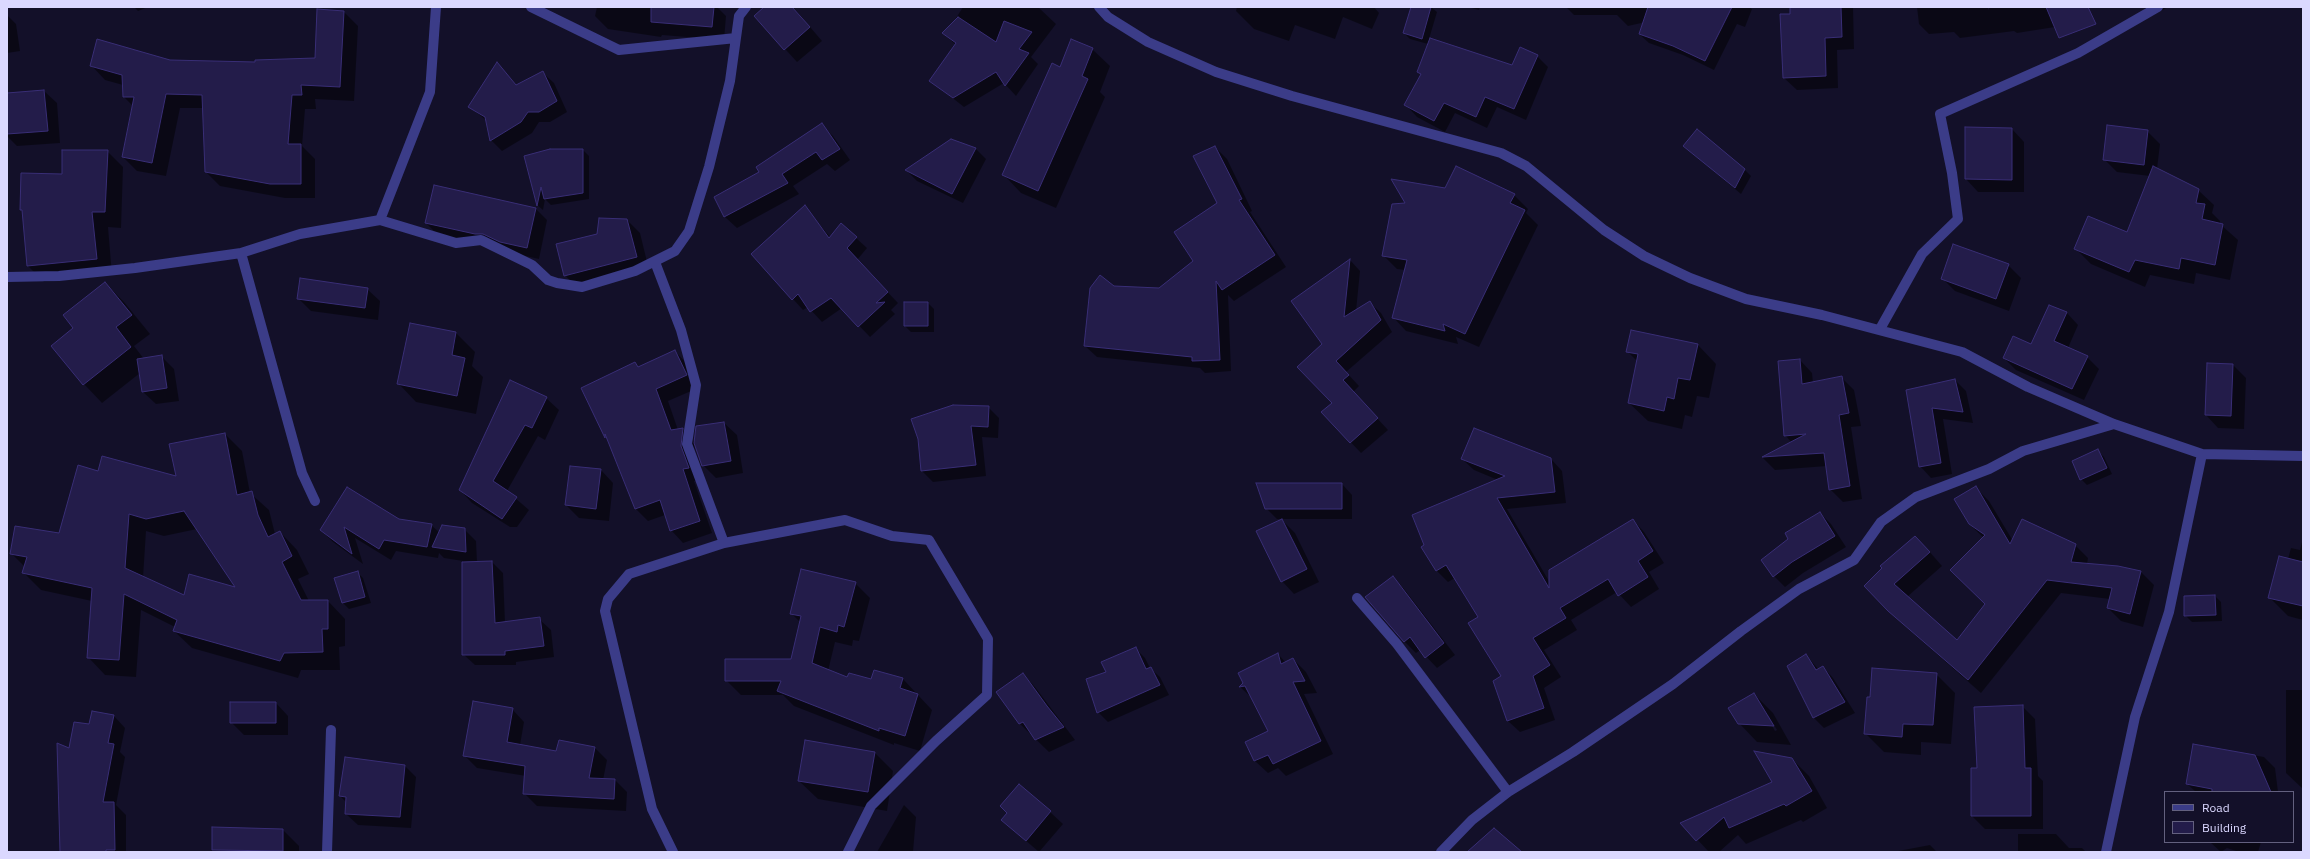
<!DOCTYPE html>
<style>
body{margin:0}
#map{position:relative;width:2310px;height:859px;overflow:hidden;background:#131029;font-family:"IBM Plex Sans",sans-serif}
canvas{display:block}
.frame{position:absolute;inset:0;border:8px solid #dbd8ff;pointer-events:none}
.legend{position:absolute;left:2164px;top:791px;width:130px;height:52px;box-sizing:border-box;background:#131029;border:1px solid #63607f;margin:0;padding:5px 7px;list-style:none;font-size:12px;color:#dbd8ff}
.legend li{display:flex;align-items:center;gap:8px;height:20px}
.legend b{width:20px;border:1px solid #63607f}
</style>
<div id="map">
<canvas width="2310" height="859"></canvas>
<div class="frame"></div>
<ul class="legend">
<li><b style="height:5px;background:#3b3c88"></b>Road</li>
<li><b style="height:11px;background:#231c4a"></b>Building</li>
</ul>
</div>
<script>
const c = document.querySelector('canvas').getContext('2d');
c.lineJoin = 'round';
function fillPath(path, color) { c.fillStyle = color; c.fill(path, 'evenodd'); }
const toPath = rows => new Path2D(rows.map(r => 'M' + r).join(''));
function strokePath(path, color, width, dash) { c.strokeStyle = color; c.lineWidth = width; c.lineCap = dash ? 'butt' : 'round'; c.setLineDash(dash || []); c.stroke(path); }
fillPath(toPath([
 [134,7,148,7,138,11],
 [597,7,717,7,726,16,724,40,662,35,661,37,608,29,595,16],
 [766,7,793,7,822,41,797,62,755,16],
 [963,7,1038,7,1056,24,1031,57,1038,64,1016,96,1004,83,964,107,931,81,956,45,943,33,953,23],
 [1237,7,1374,7,1379,13,1372,29,1343,17,1335,39,1295,25,1289,41,1254,29,1236,11],
 [1412,7,1431,7,1437,12,1429,39,1512,66,1537,56,1548,67,1526,120,1497,107,1487,128,1455,113,1445,132,1417,117,1406,105,1422,75,1418,72,1428,44,1410,39,1404,33],
 [1468,7,1480,7,1479,10],
 [1566,7,1749,7,1752,9,1745,27,1737,24,1714,70,1683,55,1649,43,1639,34,1650,21,1628,26,1617,15,1574,15],
 [1791,7,1853,7,1854,49,1837,50,1838,88,1797,90,1784,78],
 [1917,7,1988,7,1988,10,1990,7,2046,7,2055,27,2017,33,2014,31,1960,38,1954,32,1929,34,1919,24],
 [2144,7,2168,7,2152,16],
 [344,12,358,26,354,101,315,99,316,109,305,109,302,146,315,159,315,198,285,198,220,186,206,172,203,108,180,108,166,176,137,171,123,157,133,106,124,97,123,85,105,80,91,65,170,61,256,63,316,59],
 [7,15,16,24,20,51,7,53],
 [1092,49,1110,66,1100,92,1105,97,1056,208,1021,193,1004,175,1061,68],
 [497,64,517,86,543,73,554,83,567,112,550,122,539,122,532,133,502,151,491,140,487,121,470,107],
 [44,91,57,103,60,143,17,146,7,136,7,94],
 [821,125,833,136,850,160,835,171,827,164,793,186,799,194,737,228,725,217,715,198,761,173],
 [2012,129,2024,142,2024,192,1978,192,1966,179],
 [2147,131,2160,144,2157,169,2198,190,2214,205,2212,213,2220,221,2220,224,2238,240,2230,280,2196,273,2194,284,2150,275,2145,287,2091,264,2076,249,2127,234,2150,176,2117,172,2104,159],
 [951,140,976,149,986,159,963,203,917,181,907,171],
 [1215,147,1227,159,1252,211,1250,212,1286,267,1234,301,1228,295,1231,371,1205,373,1200,368,1097,357,1085,346,1113,287,1159,289,1194,261,1218,204],
 [583,150,589,156,589,199,551,205,545,199,543,210,537,205,525,157],
 [107,151,123,167,121,228,108,227,112,275,44,282,28,266,23,212,21,210,63,175],
 [1691,152,1745,170,1751,176,1741,194],
 [1445,190,1514,195,1528,209,1526,213,1538,225,1479,347,1456,337,1458,344,1406,331,1393,317,1405,270,1397,269,1383,255,1407,204],
 [805,207,830,237,856,238,867,248,857,260,898,303,891,310,895,314,870,337,842,308,822,322,808,307,803,310,793,299],
 [536,209,547,220,539,259,512,253,496,245,438,235,426,223],
 [627,220,640,233,649,270,577,288,565,275,598,235],
 [1350,260,1360,271,1356,311,1370,303,1381,313,1392,332,1346,372,1359,386,1353,392,1388,430,1361,453,1322,412,1333,403,1323,344],
 [2008,265,2021,278,2009,311,1955,291,1942,278],
 [105,283,124,302,150,334,134,346,144,359,161,356,174,369,179,401,156,404,143,392,140,373,102,403,84,384,75,328],
 [367,289,380,301,378,320,311,311,298,298],
 [905,303,928,303,934,309,934,332,911,332,905,326],
 [2050,306,2067,313,2078,325,2068,348,2087,357,2099,369,2084,400,2016,370,2004,358,2031,346],
 [410,324,456,333,475,352,472,366,483,377,476,414,416,402,398,383],
 [1698,345,1716,364,1709,398,1697,396,1692,417,1685,415,1682,429,1648,421,1629,403,1638,362,1627,351],
 [675,351,687,364,698,388,668,401,678,430,682,429,695,442,724,423,737,435,743,473,716,478,703,465,695,443,693,459,701,480,694,481,712,533,683,543,671,530,665,515,648,521,636,509,609,441,582,389,635,364,639,367],
 [1800,360,1812,373,1813,383,1841,377,1854,390,1861,426,1851,427,1862,499,1843,502,1830,489,1827,466,1775,470,1763,458,1792,443,1785,435],
 [2208,364,2233,365,2246,378,2244,429,2218,428,2206,415],
 [1955,380,1966,391,1973,423,1943,419,1952,474,1931,478,1920,466,1907,391],
 [546,398,559,410,545,440,538,436,507,491,529,510,517,527,510,527,472,503,460,490],
 [988,407,999,418,998,438,982,437,986,476,933,482,922,471],
 [225,434,242,451,250,493,269,510,275,534,280,532,297,550,309,574,298,579,309,601,328,601,345,619,345,646,339,647,340,670,301,670,298,678,192,648,174,631,175,627,141,610,136,677,105,675,88,657,92,601,41,590,23,572,25,567,12,554,60,535,99,472,177,478],
 [197,529,238,588,184,596,143,578,146,531,164,536],
 [2098,451,2104,457,2112,474,2087,485,2081,479],
 [1462,459,1551,459,1562,471,1566,503,1507,509,1550,583,1633,520,1644,532,1664,563,1649,572,1659,589,1631,607,1617,592,1571,620,1577,630,1544,650,1561,677,1544,688,1555,720,1520,732,1508,721,1494,681,1502,676,1479,617,1455,578,1448,582,1437,571,1423,547,1498,480,1474,470],
 [601,470,613,483,609,521,579,518,566,505],
 [1342,484,1352,495,1352,519,1277,519,1266,508],
 [1976,488,1989,501,2013,541,2075,545,2088,558,2087,564,2141,572,2154,585,2143,627,2121,621,2108,608,2110,599,2061,593,1981,693,1903,624,1865,586,1928,550,1942,566,1907,597,1957,641,1986,604,1984,538,1969,524],
 [1820,513,1831,524,1846,547,1803,573,1785,587,1774,576],
 [398,520,431,525,440,533,464,529,476,541,477,562,492,562,503,573,505,623,539,619,551,630,554,657,516,662,516,665,475,665,463,654,463,561,444,558,439,553,438,558,396,551,391,560,355,538,363,564,333,542,321,530],
 [1282,520,1295,533,1319,582,1294,594,1282,581],
 [2303,538,2303,620,2288,616,2269,597,2288,559,2291,548,2300,550],
 [357,572,363,578,371,603,349,609,343,603,335,578],
 [1393,577,1404,589,1455,655,1437,668,1420,650,1416,653,1404,641],
 [855,583,870,598,859,641,853,640,852,646,835,642,828,671,848,678,872,681,903,679,932,710,920,751,894,743,894,745,794,706,783,695,741,695,726,680,792,660,801,623,791,613],
 [2215,596,2221,602,2222,621,2192,622,2185,615],
 [1136,649,1145,658,1150,668,1160,677,1169,695,1108,722,1098,712,1108,673],
 [1278,654,1286,663,1293,659,1306,672,1317,693,1304,694,1333,754,1286,776,1278,768,1268,773,1255,761,1246,743,1269,732,1252,698,1240,687],
 [1806,655,1819,670,1823,667,1833,678,1855,713,1824,728,1814,718],
 [1023,674,1035,687,1075,740,1049,752,1020,724],
 [1936,674,1955,693,1951,744,1921,742,1921,755,1884,752,1865,733],
 [2286,690,2303,690,2303,789,2286,773],
 [1754,694,1773,713,1791,745,1757,742,1739,723],
 [1766,715,1768,715,1777,730,1775,731],
 [276,703,288,716,288,735,244,735,231,722],
 [2022,706,2035,719,2038,776,2043,781,2043,829,1985,829,1972,816,1978,769],
 [512,709,524,722,520,745,557,752,595,748,607,760,603,780,615,780,627,792,626,811,537,806,524,793,526,776,477,768,464,755],
 [114,716,125,728,120,752,125,757,116,805,126,815,126,852,61,852,90,725],
 [2194,745,2264,757,2275,768,2278,792,2196,792,2187,784],
 [875,753,893,771,887,811,818,799,799,781],
 [1792,759,1809,776,1827,808,1803,822,1801,820,1746,844,1738,835,1719,852,1709,852,1682,823,1773,782],
 [405,766,416,777,411,828,358,825,346,814,347,803,340,796],
 [904,805,916,817,913,852,877,852],
 [1050,812,1063,824,1039,852,1002,820,1008,813],
 [213,828,283,830,299,846,299,852,212,852],
 [2018,834,2056,834,2069,848,2082,848,2086,852,2018,852],
 [2261,842,2258,852,2239,852,2227,848,2221,852,2211,843],
 [1930,845,1937,852,1893,852]
]), '#0007');
const building = toPath([
 [651,7,714,7,712,27,651,22,651,7],
 [764,7,792,7,810,27,784,50,754,16,764,7],
 [1411,7,1431,7,1422,39,1403,33,1411,7],
 [1648,7,1732,7,1705,61,1673,46,1639,34,1648,7],
 [1790,7,1841,7,1842,37,1825,38,1826,76,1783,78,1780,14,1790,14,1790,7],
 [2046,7,2088,7,2096,24,2059,38,2046,7],
 [317,9,344,11,340,87,301,85,302,95,292,95,288,144,301,144,301,184,270,184,205,172,202,95,166,94,152,163,122,157,134,97,123,97,122,75,90,66,97,39,170,60,255,62,255,60,315,58,317,9],
 [958,17,996,42,1004,21,1032,32,1019,49,1029,53,1005,86,996,72,953,98,929,81,956,43,942,33,958,17],
 [1430,38,1512,65,1520,47,1538,55,1514,109,1485,97,1476,117,1444,103,1434,121,1404,105,1421,74,1417,72,1430,38],
 [1071,39,1093,48,1082,76,1088,79,1038,191,1002,175,1052,63,1060,67,1071,39],
 [497,62,516,85,543,71,557,101,539,112,528,112,521,122,490,141,485,117,468,107,497,62],
 [44,90,48,131,7,134,7,93,44,90],
 [822,123,840,149,822,160,816,152,782,174,788,183,724,217,714,197,759,172,756,167,822,123],
 [2107,125,2148,130,2144,165,2103,160,2107,125],
 [1965,127,2012,128,2012,180,1965,179,1965,127],
 [1697,129,1745,169,1735,188,1683,146,1697,129],
 [951,139,976,148,952,194,905,170,951,139],
 [1215,146,1242,199,1239,200,1275,255,1222,290,1216,281,1220,360,1192,361,1192,357,1084,346,1090,288,1100,275,1114,286,1159,288,1193,261,1174,232,1217,203,1193,156,1215,146],
 [550,149,583,149,583,193,544,199,541,187,537,206,524,156,550,149],
 [62,150,108,150,105,212,92,212,97,259,27,266,22,210,20,210,21,173,62,174,62,150],
 [1456,166,1515,194,1510,203,1525,210,1465,334,1443,324,1445,331,1392,318,1407,260,1382,256,1392,204,1405,203,1391,179,1445,188,1456,166],
 [2153,166,2199,189,2196,203,2205,204,2202,219,2223,224,2215,265,2181,258,2179,269,2135,260,2129,272,2074,249,2088,216,2127,232,2153,166],
 [434,185,536,208,527,248,500,242,483,234,475,234,425,223,434,185],
 [805,205,829,238,841,223,857,237,847,248,888,292,876,303,885,302,858,327,831,298,810,312,798,294,792,300,751,254,805,205],
 [599,218,627,219,637,257,564,276,556,244,597,234,599,218],
 [1953,244,2009,264,1996,299,1941,279,1953,244],
 [1350,259,1344,317,1370,301,1381,320,1336,361,1349,375,1343,380,1378,418,1350,443,1321,412,1332,403,1297,367,1322,344,1291,301,1350,259],
 [300,278,368,288,365,308,297,299,300,278],
 [105,282,132,315,116,327,131,347,83,385,51,346,73,328,63,315,105,282],
 [904,302,928,302,928,326,904,326,904,302],
 [2049,305,2067,312,2054,341,2088,356,2072,389,2003,358,2013,336,2031,344,2049,305],
 [410,323,456,332,452,355,465,358,457,396,397,384,410,323],
 [1631,330,1698,344,1690,380,1678,378,1674,399,1667,397,1664,411,1628,403,1638,354,1626,352,1631,330],
 [675,350,687,375,656,389,671,430,683,428,681,446,689,468,683,469,700,521,670,531,660,500,635,509,605,434,605,438,581,388,635,362,638,367,675,350],
 [162,355,167,388,142,392,137,359,162,355],
 [1800,359,1802,384,1842,376,1849,413,1839,415,1850,486,1829,490,1824,453,1762,457,1806,434,1784,436,1778,361,1800,359],
 [2207,363,2233,364,2231,416,2205,415,2207,363],
 [1955,379,1963,412,1932,408,1941,463,1919,467,1906,390,1955,379],
 [510,380,547,397,532,428,525,425,493,481,517,497,502,519,459,490,510,380],
 [953,405,989,406,988,427,971,426,976,465,921,471,918,439,911,419,953,405],
 [724,422,731,461,702,466,694,443,696,426,724,422],
 [1474,428,1551,458,1555,492,1497,498,1549,588,1549,570,1633,519,1653,551,1638,561,1648,577,1618,596,1608,579,1560,608,1566,618,1533,638,1550,665,1533,676,1544,708,1507,721,1493,681,1501,676,1468,623,1478,617,1446,565,1436,571,1421,547,1424,545,1412,515,1505,476,1461,459,1474,428],
 [225,433,237,495,252,491,258,515,268,537,280,531,292,556,282,562,301,600,328,600,328,629,322,629,323,652,284,653,280,661,173,631,177,620,124,594,119,660,87,658,92,588,22,573,27,557,10,554,15,526,59,533,78,465,98,471,102,456,176,476,169,444,225,433],
 [184,511,235,587,189,574,184,595,125,568,129,514,146,519,184,511],
 [2098,449,2107,468,2080,480,2072,461,2098,449],
 [570,466,601,469,596,509,565,505,570,466],
 [1256,483,1342,483,1342,509,1265,509,1256,483],
 [1976,486,2010,544,2022,519,2076,544,2071,562,2118,566,2141,571,2130,614,2107,608,2112,588,2047,580,1968,680,1888,611,1864,586,1882,568,1880,566,1915,536,1930,552,1894,584,1957,640,1985,604,1950,570,1985,535,1969,524,1954,499,1976,486],
 [347,487,399,519,432,524,427,547,384,540,379,549,344,527,352,554,320,530,347,487],
 [1820,512,1835,536,1792,562,1773,577,1761,560,1788,539,1785,533,1820,512],
 [1282,519,1307,569,1281,582,1256,531,1282,519],
 [442,525,465,528,466,552,432,547,442,525],
 [2279,556,2303,562,2303,606,2268,598,2279,556],
 [492,561,495,623,540,617,544,646,505,651,505,655,462,655,462,562,492,561],
 [801,569,856,582,844,627,838,625,837,632,820,627,812,663,847,677,849,673,871,679,874,670,903,678,900,688,918,694,905,736,879,728,879,731,777,691,781,681,725,681,725,659,791,659,801,616,790,614,801,569],
 [358,571,365,597,342,603,334,578,358,571],
 [1393,576,1444,643,1425,658,1410,637,1404,642,1365,597,1393,576],
 [2215,595,2216,615,2184,616,2184,596,2215,595],
 [1136,647,1146,669,1151,667,1160,685,1097,713,1086,679,1106,672,1101,662,1136,647],
 [1278,653,1281,664,1293,658,1305,681,1293,682,1321,741,1273,764,1268,755,1254,761,1245,742,1268,731,1245,686,1239,687,1243,683,1238,673,1278,653],
 [1806,654,1816,670,1823,666,1845,702,1813,718,1787,666,1806,654],
 [1872,668,1937,673,1933,725,1903,724,1902,737,1864,734,1867,697,1870,697,1872,668],
 [1023,673,1047,706,1064,727,1035,740,1023,722,1019,724,996,692,1023,673],
 [1754,693,1774,726,1738,724,1728,708,1754,693],
 [473,701,513,708,507,742,556,751,559,740,595,747,589,778,615,779,614,799,523,794,525,766,463,756,473,701],
 [230,702,276,702,276,723,230,723,230,702],
 [2023,705,2025,768,2031,768,2031,816,1971,816,1971,768,1977,768,1974,707,2023,705],
 [92,711,114,715,108,743,114,744,103,802,114,802,115,850,106,850,106,852,60,852,57,743,69,748,74,722,89,724,92,711],
 [805,740,875,752,868,792,798,781,805,740],
 [2193,744,2255,755,2271,792,2212,792,2212,789,2186,784,2193,744],
 [1754,751,1792,758,1812,791,1786,806,1784,804,1729,828,1724,817,1696,841,1680,823,1772,782,1754,751],
 [345,757,405,765,400,817,345,814,346,797,339,796,345,757],
 [1019,784,1051,811,1026,841,1001,820,1007,813,1000,806,1019,784],
 [212,827,283,829,283,851,212,850,212,827],
 [1494,828,1522,852,1467,852,1494,828]
]);
fillPath(building, '#231c4a');
strokePath(building, '#392e76', 1);
strokePath(toPath([
 [531,7,619,50,736,38],
 [1099,7,1108,17,1148,42,1216,72,1292,96,1501,153,1526,166,1604,230,1644,256,1690,278,1746,299,1822,315,1962,352,2028,387,2114,424,2202,454],
 [380,220,430,92,436,7],
 [241,253,302,473,315,501],
 [655,262,681,330,696,385,687,444,724,543],
 [7,277,59,276,135,268,241,253,300,234,380,220,456,243,481,240,532,265,548,280,557,283,582,287,635,271,675,251,689,231,709,167,730,81,739,16,746,7],
 [1880,329,1922,254,1958,219,1952,173,1940,114,2078,53,2158,7],
 [1357,598,1397,644,1508,792],
 [327,852,331,730],
 [673,852,652,809,605,611,608,599,629,574,724,543,845,520,892,536,929,540,988,639,987,695,936,741,871,806,848,852],
 [1441,852,1472,820,1508,792,1573,752,1673,684,1741,631,1799,589,1854,560,1881,522,1916,497,1989,469,2023,451,2114,424],
 [2106,852,2135,717,2169,612,2202,454,2303,456]
]), '#3b3c88', 10);
</script>
